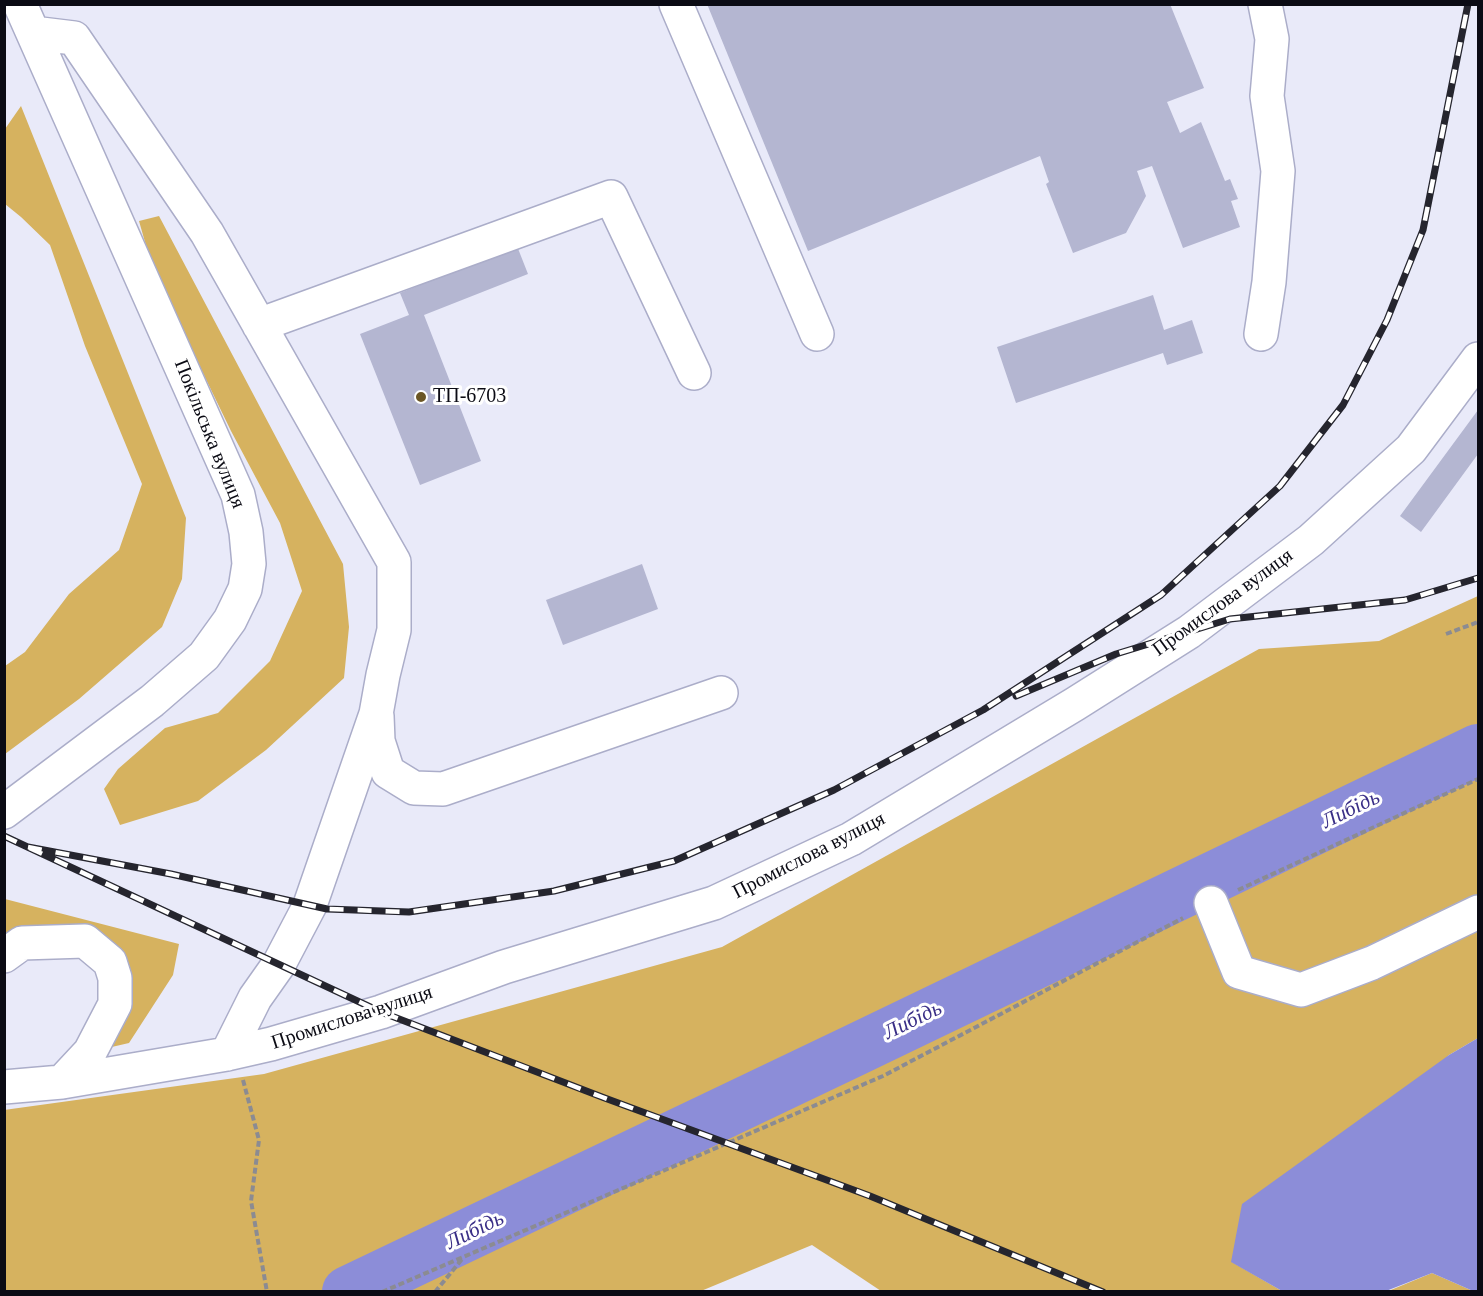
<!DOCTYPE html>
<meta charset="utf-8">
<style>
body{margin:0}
#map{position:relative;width:1483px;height:1296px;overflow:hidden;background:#f4f5fb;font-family:Georgia,serif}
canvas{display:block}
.frame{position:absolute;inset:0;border:6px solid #0b0b14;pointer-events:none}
</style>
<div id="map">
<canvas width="1483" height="1296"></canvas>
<div class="frame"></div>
</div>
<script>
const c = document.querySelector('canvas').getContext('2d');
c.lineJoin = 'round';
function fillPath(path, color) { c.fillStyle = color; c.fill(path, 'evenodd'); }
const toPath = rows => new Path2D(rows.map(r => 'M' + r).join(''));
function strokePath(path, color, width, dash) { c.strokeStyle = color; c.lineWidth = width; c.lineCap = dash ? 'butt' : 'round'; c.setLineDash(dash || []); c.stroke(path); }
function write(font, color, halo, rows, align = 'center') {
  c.font = font + ' Georgia,serif'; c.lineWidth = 6; c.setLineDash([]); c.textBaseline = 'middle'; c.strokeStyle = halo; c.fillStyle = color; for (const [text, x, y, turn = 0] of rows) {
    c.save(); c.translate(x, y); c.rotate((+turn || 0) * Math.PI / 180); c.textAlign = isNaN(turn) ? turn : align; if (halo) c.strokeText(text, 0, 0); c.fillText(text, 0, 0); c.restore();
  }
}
fillPath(toPath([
 [5,5,1478,5,1478,1291,5,1291]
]), '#e9eaf9');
fillPath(toPath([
 [21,106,186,518,182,579,162,627,79,699,5,754,5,666,25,652,69,594,119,550,142,484,85,346,50,245,21,217,5,204,5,129],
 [159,216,343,564,349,627,344,678,266,750,198,801,120,825,104,789,118,769,165,728,218,713,270,661,302,591,280,523,231,431,153,270,139,221],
 [1478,596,1478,1038,1449,1055,1232,1262,1282,1291,881,1291,812,1245,701,1291,5,1291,4,1110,264,1074,722,947,1259,649,1379,641],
 [5,899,179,944,173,975,129,1043,90,1052,115,1004,85,941,5,956],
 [1432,1273,1473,1291,1386,1292]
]), '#d6b25f');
fillPath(toPath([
 [1478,1038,1478,1291,1473,1291,1432,1273,1386,1291,1282,1291,1231,1262,1242,1204,1449,1055]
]), '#8c8dd8');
strokePath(toPath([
 [348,1292,855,1050,1478,750]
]), '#8c8dd8', 52);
fillPath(toPath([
 [707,4,1170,4,1204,88,1167,102,1180,133,1201,122,1225,181,1230,179,1238,199,1231,201,1240,227,1183,248,1152,166,1137,171,1146,196,1126,233,1073,253,1046,184,1049,182,1040,156,808,251],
 [517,246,528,274,424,315,481,461,420,485,360,334,409,315,400,293],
 [1153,295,1164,330,1192,320,1203,353,1167,365,1163,353,1016,403,997,347],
 [1478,410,1478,454,1421,532,1400,516],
 [642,564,658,609,563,645,546,600]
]), '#b4b6d1');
const minor = toPath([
 [676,4,817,334],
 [33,33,74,38,207,233,394,562,394,630,383,675,376,714,310,905,279,964,255,998,227,1054],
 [259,325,611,197,694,373],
 [1261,334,1269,282,1278,171,1267,96,1272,39,1265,4],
 [377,716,378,741,388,772,414,788,443,789,721,693],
 [4,812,152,701,204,656,230,620,245,589,249,564,246,532,238,495,20,4],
 [1211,903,1239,972,1301,990,1372,963,1478,912],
 [4,956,22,943,85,941,110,962,115,978,115,1004,90,1052,62,1082],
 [4,1087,62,1082,227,1054,271,1044,381,1012,504,967,714,903,851,839,1075,704,1189,632,1311,540,1411,449,1478,359]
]);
strokePath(minor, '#abadc9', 36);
strokePath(toPath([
 [1446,634,1478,622],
 [1238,890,1478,779],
 [243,1080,259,1140,251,1201,267,1292],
 [382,1292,883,1076,1183,918],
 [435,1292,463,1258]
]), '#8b8b92', 4, [6, 3]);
strokePath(minor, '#fff', 33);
const rail = toPath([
 [1016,696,1116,654,1230,619,1405,600,1478,578],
 [4,836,381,1012,602,1097,870,1196,1103,1292],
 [28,847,171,874,327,909,409,912,554,891,674,861,834,790,983,710,1161,595,1280,486,1343,405,1387,320,1423,230,1468,4]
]);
strokePath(rail, '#25252e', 7);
strokePath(rail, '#fff', 4.5, [14]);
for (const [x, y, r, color] of [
 [421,397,6,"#6b5625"]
]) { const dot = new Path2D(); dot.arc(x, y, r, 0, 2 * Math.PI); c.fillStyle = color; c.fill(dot); strokePath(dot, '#fff', 2); }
write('20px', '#0b0b14', '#fff', [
 ["ТП-6703",433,397]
], 'left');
write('20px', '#0b0b14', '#fff', [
 ["Покільська вулиця",209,434,68],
 ["Промислова вулиця",1223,603,-36],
 ["Промислова вулиця",809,856,-27],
 ["Промислова вулиця",352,1018,-18]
]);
write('italic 21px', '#392e86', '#fff', [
 ["Либідь",1351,810,-26],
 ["Либідь",913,1021,-26],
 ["Либідь",475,1231,-26]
]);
</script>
